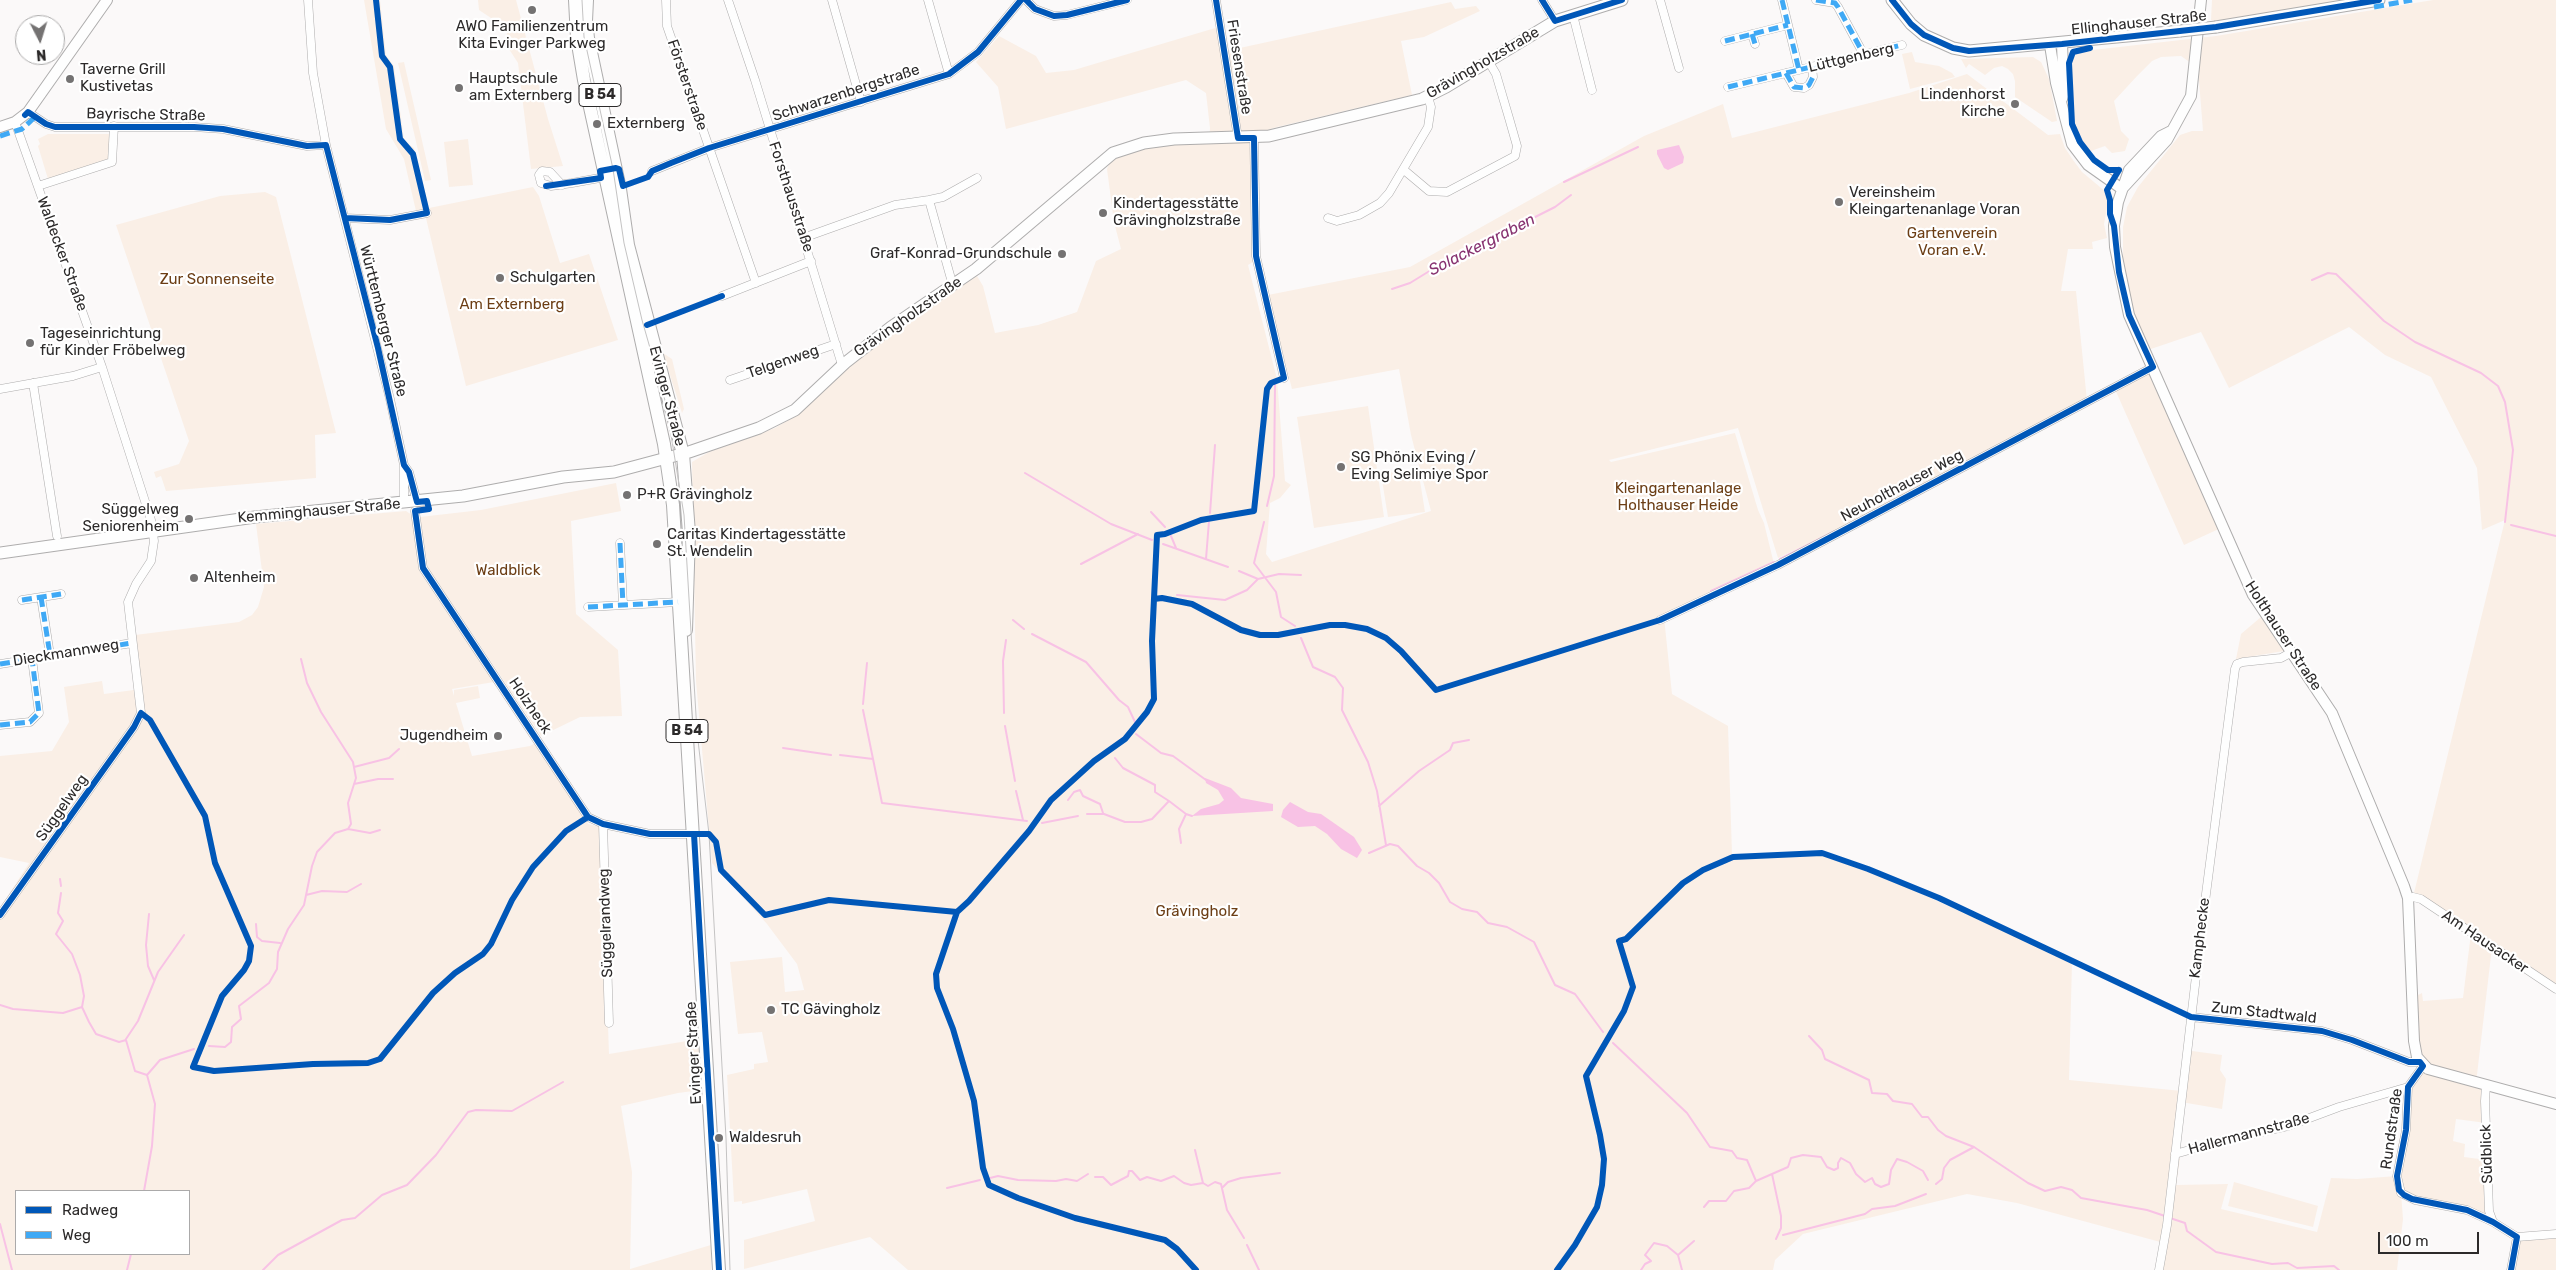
<!DOCTYPE html>
<meta charset="utf-8">
<style>
body{margin:0}
#map{position:relative;width:2556px;height:1270px;overflow:hidden;background:#fbf9f9;font-family:Rubik,sans-serif}
canvas{display:block}
.legend{position:absolute;left:15px;top:1190px;width:175px;height:65px;box-sizing:border-box;background:#fff;border:1px solid #abaaaa;margin:0;padding:6px 9px;list-style:none;font-size:15px;color:#2c2a2a}
.legend li{display:flex;align-items:center;gap:10px;height:25px}
.legend b{width:25px;border:1px solid #abaaaa}
.north{position:absolute;left:15px;top:15px;width:50px;height:50px;box-sizing:border-box;background:#fff;border:1px solid #abaaaa;border-radius:50%;rotate:175deg;font-size:14px;font-weight:700;line-height:20px;text-align:center;color:#2c2a2a}
.north::after{content:'';display:block;margin:auto;width:18px;height:22px;background:#747272;clip-path:polygon(50% 0,100% 100%,50% 72%,0 100%)}
.scale{position:absolute;left:2378px;top:1232px;width:101px;height:22px;box-sizing:border-box;border:2px solid #2c2a2a;border-top:0;padding-left:6px;font-size:15px;line-height:18px;white-space:nowrap;color:#2c2a2a;-webkit-text-stroke:4px #fff;paint-order:stroke}
</style>
<div id="map">
<canvas width="2556" height="1270"></canvas>
<ul class="legend">
<li><b style="height:6px;background:#0057b8"></b>Radweg</li>
<li><b style="height:6px;background:#3fa9f5"></b>Weg</li>
</ul>
<div class="north">N</div>
<div class="scale">100 m</div>
</div>
<script>
const c = document.querySelector('canvas').getContext('2d');
c.lineJoin = 'round';
function fillPath(path, color) { c.fillStyle = color; c.fill(path, 'evenodd'); }
const toPath = rows => new Path2D(rows.map(r => 'M' + r).join(''));
function strokePath(path, color, width, dash) { c.strokeStyle = color; c.lineWidth = width; c.lineCap = dash ? 'butt' : 'round'; c.setLineDash(dash || []); c.stroke(path); }
function write(font, color, halo, rows, align = 'center') {
  c.font = font + ' Rubik,sans-serif'; c.lineWidth = 4.5; c.setLineDash([]); c.textBaseline = 'middle'; c.strokeStyle = halo; c.fillStyle = color; for (const [text, x, y, turn = 0] of rows) {
    c.save(); c.translate(x, y); c.rotate((+turn || 0) * Math.PI / 180); c.textAlign = isNaN(turn) ? turn : align; if (halo) c.strokeText(text, 0, 0); c.fillText(text, 0, 0); c.restore();
  }
}
fillPath(toPath([
 [364,0,380,0,386,55,394,66,404,140,414,148,429,208,533,187,539,196,560,263,589,254,618,340,466,386,425,214,416,211,404,159,386,129],
 [478,0,516,0,548,119,563,166,531,169,518,63,509,49,506,28,479,10],
 [2212,0,2355,0,2215,21,2211,20],
 [2433,0,2556,0,2556,989,2492,947,2476,1083,2486,1085,2486,1123,2456,1119,2453,1141,2465,1144,2464,1157,2487,1160,2490,1217,2401,1193,2403,1219,2397,1270,2159,1270,2164,1243,2017,1203,1967,1194,1803,1234,1775,1260,1773,1270,908,1270,870,1237,744,1269,744,1240,815,1221,807,1189,742,1204,742,1201,734,1202,727,1075,754,1069,754,1064,768,1062,762,1032,738,1034,730,962,782,957,785,992,804,990,805,993,797,964,767,924,712,863,696,681,692,462,709,452,775,428,795,416,877,341,977,276,983,286,995,333,1038,325,1077,312,1096,261,1121,249,1114,222,1107,169,1113,154,1176,143,1209,143,1210,128,1206,93,1186,80,1006,129,998,87,976,62,999,36,1036,56,1046,73,1074,70,1222,26,1226,51,1451,2,1455,9,1476,6,1480,11,1424,37,1401,41,1412,95,1277,127,1265,131,1249,143,1249,147,1251,148,1253,262,1248,265,1277,379,1285,481,1291,485,1280,498,1270,503,1266,554,1272,562,1431,511,1411,435,1399,369,1292,389,1268,295,1410,267,1644,136,1723,104,1732,138,1909,93,1967,74,2048,135,2060,134,2065,148,2073,160,2082,172,2106,192,2109,197,2104,224,2107,238,2092,242,2093,249,2068,249,2061,291,2076,291,2087,401,1874,513,1778,558,1738,428,1609,460,1611,462,1735,433,1758,510,1764,523,1774,564,1664,617,1672,694,1728,726,1732,855,1713,865,1734,859,1822,855,1869,870,2072,962,2069,1080,2182,1091,2191,1017,2192,1051,2222,1055,2220,1070,2226,1079,2222,1109,2181,1102,2175,1154,2180,1159,2176,1185,2228,1184,2221,1209,2317,1232,2331,1178,2357,1179,2397,1176,2408,1087,2423,1066,2417,1057,2416,996,2422,993,2423,1001,2463,998,2471,933,2413,897,2505,520,2482,530,2477,468,2431,377,2385,355,2349,327,2229,388,2201,332,2145,351,2123,292,2123,227,2127,207,2138,187,2180,135,2192,131,2203,131,2198,68,2181,56,2161,57,2152,61,2138,75,2114,101,2121,131,2129,139,2125,151,2112,153,2105,146,2088,152,2078,138,2073,125,2070,69,2073,55,2084,51,2216,36],
 [1912,52,1915,62,1939,66,1952,73,1955,77,1910,89,1902,54],
 [2033,57,2041,62,2049,79,2057,121,2052,122,2015,97,2015,81,2013,74,2008,69,2002,66,1994,68,1985,75,1969,64,1966,68,1961,59],
 [404,62,431,180,425,181,398,63],
 [48,134,110,134,110,159,48,179,38,146,40,144,38,139],
 [468,139,473,185,449,187,444,142],
 [265,192,276,197,336,433,315,435,316,478,166,491,161,476,156,478,154,472,179,464,189,441,116,225,220,196],
 [663,353,672,359,684,409,682,413],
 [2153,367,2223,527,2184,545,2114,387],
 [1368,406,1384,517,1314,528,1297,417],
 [1418,468,1425,512,1388,517,1381,474],
 [616,483,621,511,571,521,576,614,618,650,622,716,580,717,541,736,428,568,420,517,481,510],
 [406,511,412,515,420,572,494,682,452,689,454,696,454,690,478,686,480,698,456,703,472,756,530,746,535,743,581,806,588,824,601,827,609,1054,699,1039,701,1090,678,1093,621,1106,632,1172,630,1269,711,1245,711,1270,0,1270,0,908,29,863,0,857,0,756,52,751,69,722,64,687,102,681,104,694,141,689,135,635,239,622,252,615,258,607,264,587,256,524],
 [16,1191,189,1191,189,1254,16,1254],
 [2261,617,2284,651,2236,659,2241,634],
 [2234,1182,2318,1206,2313,1227,2228,1206],
 [2556,1234,2556,1270,2511,1270,2517,1237]
]), '#faefe6');
fillPath(toPath([
 [1679,145,1684,157,1683,163,1668,170,1664,168,1657,154,1657,150],
 [1205,778,1231,788,1241,798,1273,804,1273,811,1192,816,1201,809,1219,804,1224,800,1218,790,1206,783],
 [1290,802,1308,812,1321,814,1354,837,1362,850,1357,858,1341,849,1327,834,1315,826,1298,827,1281,817,1283,810]
]), '#f8c2e5');
strokePath(toPath([
 [1564,182,1638,147],
 [2312,280,2328,273,2336,274,2384,321,2415,342,2481,373,2498,386,2505,402,2513,450,2505,522],
 [1392,289,1410,283,1436,267,1555,207,1571,195],
 [1025,473,1111,524,1152,540],
 [1267,506,1274,476,1275,385],
 [1151,512,1165,527],
 [1210,513,1215,445],
 [1264,522,1254,563,1276,592,1281,617,1295,626],
 [2511,525,2556,536],
 [1171,536,1176,548],
 [1163,544,1228,567],
 [1206,559,1209,521],
 [1780,559,1835,531],
 [1081,564,1138,534],
 [1239,571,1258,579,1279,574,1301,575],
 [1711,591,1774,562],
 [1177,595,1225,600,1247,590,1258,579],
 [1013,620,1024,629],
 [1032,634,1086,662,1119,700,1128,707,1135,722],
 [1301,638,1313,667,1335,677,1343,688,1342,710,1368,762,1377,791,1386,845],
 [863,704,867,663],
 [863,710,882,803,1027,821],
 [1004,713,1003,661,1006,640],
 [1005,726,1015,781],
 [1136,734,1161,753,1173,756,1206,780],
 [783,748,831,755],
 [840,755,873,759],
 [1115,758,1123,768,1155,785,1155,792,1169,801],
 [354,767,389,758,399,749],
 [354,784,378,779,393,779],
 [1016,791,1023,820],
 [1068,800,1074,792,1080,790,1083,796,1100,804,1103,813],
 [1379,806,1419,771,1450,750,1453,743,1469,740],
 [1087,814,1104,814,1125,822,1141,822,1152,819,1169,801,1186,814,1192,816],
 [1042,823,1078,816],
 [348,829,370,833,380,830],
 [1181,843,1179,829,1186,814],
 [1369,853,1390,844,1398,846,1417,866,1429,873,1439,883,1450,902,1462,909,1477,912,1488,923,1507,927,1534,942,1555,985,1575,994,1603,1032],
 [60,879,61,886],
 [61,893,58,913,63,921,56,934,72,954,80,975,84,996,82,1007,89,1022,96,1034,119,1042,126,1040,135,1071,147,1075],
 [306,895,322,891,347,892,361,884],
 [149,914,146,945,148,966,154,980],
 [256,924,257,937,262,941,280,943],
 [0,1005,13,1009,63,1013,82,1007],
 [1809,1036,1822,1050,1825,1059,1869,1080,1872,1093,1887,1094,1893,1101,1912,1104,1922,1117,1928,1117,1938,1130,1946,1136,1974,1147],
 [126,1039,138,1021,158,972,184,935],
 [1613,1043,1687,1113,1710,1147,1732,1151,1737,1158,1747,1160,1756,1181],
 [209,1046,225,1047,231,1042,232,1027,241,1019,239,1006,269,983,277,969,278,952,288,929,304,905,312,866,317,852,335,833,348,829,351,824,348,803,356,778,353,762,321,712,307,683,301,659],
 [147,1075,160,1060,194,1049],
 [1195,1150,1203,1183],
 [1772,1174,1781,1216,1781,1228,1776,1239],
 [1095,1177,1103,1177,1111,1185,1128,1176,1129,1171,1132,1171,1140,1180,1147,1177,1161,1181,1174,1176,1184,1183,1191,1185,1203,1183,1208,1186,1215,1182,1221,1184,1227,1210,1244,1238],
 [990,1178,998,1176,1018,1180,1056,1181,1066,1179,1077,1181,1088,1174],
 [1936,1184,1942,1179,1944,1168,1950,1160,1974,1147,2028,1183,2045,1191,2061,1187,2072,1190,2081,1198,2147,1210,2165,1216],
 [1223,1187,1228,1182,1241,1178,1280,1173],
 [947,1188,980,1180],
 [144,1191,152,1146,155,1104,147,1075],
 [1704,1207,1709,1201,1726,1201,1734,1191,1749,1188,1756,1181,1788,1167,1791,1158,1803,1155,1821,1157,1827,1167,1834,1170,1838,1168,1838,1163,1841,1158,1850,1163,1856,1174,1865,1182,1872,1178,1875,1184,1881,1187,1889,1184,1891,1170,1897,1159,1907,1162,1923,1171,1928,1180],
 [2170,1218,2185,1223,2187,1231,2216,1252,2272,1264,2288,1263,2297,1268,2334,1266,2339,1270],
 [0,1224,12,1270],
 [1783,1235,1865,1214,1872,1209,1895,1206,1926,1194],
 [1247,1245,1259,1270],
 [1678,1255,1682,1270],
 [127,1270,131,1254],
 [263,1270,278,1255,342,1220,355,1218,382,1195,407,1185,436,1155,468,1112,476,1110,512,1111,563,1082],
 [1641,1270,1645,1264,1651,1261,1645,1255,1654,1243,1667,1246,1678,1255,1694,1241]
]), '#f8c2e5', 2);
const minor = toPath([
 [308,0,313,73,326,145,390,399,404,465,404,503],
 [666,0,667,26,756,283],
 [728,0,755,80,842,365],
 [832,0,861,102],
 [928,0,949,74],
 [1026,0,1035,9,1054,16,1067,15,1127,0],
 [1216,0,1238,138],
 [1542,0,1555,21],
 [1660,0,1679,68],
 [1782,0,1799,70],
 [1816,0,1835,3,1838,7,1864,55],
 [1573,15,1592,90],
 [1752,34,1755,44],
 [1725,41,1788,25],
 [1786,73,1794,87,1804,88,1809,85,1813,77,1812,67],
 [1728,87,1902,45],
 [28,112,46,124,55,127,194,127,223,129,307,146,326,145],
 [1254,138,1256,256,1284,378],
 [1404,170,1429,191,1447,192,1515,156,1517,146,1509,118,1496,74,1489,62],
 [652,171,709,148,949,74,978,52,1021,0],
 [562,185,550,172,542,171,539,175,541,183,551,186,572,183,605,177],
 [38,186,112,162,114,126],
 [929,200,943,197,977,178],
 [345,218,390,220,427,213],
 [1328,218,1337,221,1359,215,1380,203,1389,193,1428,127,1431,107,1428,97],
 [803,238,895,205,929,200,953,286],
 [722,296,811,261],
 [730,380,836,344],
 [33,383,57,536],
 [0,389,73,376,102,367],
 [404,465,409,472,417,502],
 [415,511,423,568,588,817,603,824,650,834,694,834],
 [620,543,623,605],
 [41,597,50,655],
 [22,600,61,594],
 [588,607,678,602],
 [1660,620,1778,565,2153,367],
 [0,664,132,643],
 [0,725,30,722,39,713,32,659],
 [603,824,609,1023],
 [2413,897,2421,899,2556,989],
 [0,915,134,727,141,713,128,602,136,584,151,561,154,541,151,520,102,367,15,122],
 [2191,1017,2322,1031,2352,1040,2409,1062,2420,1062],
 [2423,1066,2408,1087,2406,1130,2397,1176,2401,1193,2415,1200,2467,1210,2493,1222,2517,1237,2556,1234],
 [2486,1085,2485,1101,2489,1211,2493,1222],
 [2175,1154,2225,1140,2288,1126,2339,1107,2408,1087],
 [2159,1270,2167,1225,2202,925,2235,669,2237,664,2243,662,2281,658,2292,652],
 [2511,1270,2517,1237]
]);
const tertiary = toPath([
 [2062,44,2064,93,2062,99],
 [2050,45,2056,83,2072,144,2088,165,2122,189],
 [0,127,15,122,28,112,107,0],
 [2171,131,2161,136,2129,170,2118,202,2114,226,2115,247,2129,315,2253,595,2332,713,2404,886,2408,898,2414,1041,2417,1057,2428,1069,2556,1104],
 [2122,189,2167,140,2191,96,2201,0]
]);
const secondary = toPath([
 [1892,0,1911,24,1924,35,1953,48,1969,51,2180,31],
 [2216,27,2379,0],
 [0,553,255,517,463,496,563,477,614,472,689,452,759,428,795,410,845,363,891,327,976,269,1113,153,1144,143,1174,139,1269,136,1422,99,1446,87,1555,21,1622,0]
]);
const primary = toPath([
 [575,0,577,38,584,80,664,444,673,505,719,1270],
 [587,0,586,21,588,38,620,189,628,245,683,454,689,533,686,630]
]);
strokePath(minor, '#aeadad', 9);
strokePath(tertiary, '#aeadad', 12);
strokePath(secondary, '#aeadad', 13);
strokePath(primary, '#aeadad', 14);
strokePath(minor, '#fefefe', 8);
strokePath(tertiary, '#fefefe', 10);
strokePath(secondary, '#fefefe', 11);
strokePath(primary, '#fefefe', 12);
strokePath(toPath([
 [582,0,584,37,613,169,624,243,642,320,666,404,684,515,697,732,709,834,726,1138,730,1270]
]), '#c4c3c3', 1);
const secondaryBridge = toPath([
 [2180,31,2216,27]
]);
strokePath(secondaryBridge, '#aeadad', 13, []);
strokePath(secondaryBridge, '#fefefe', 11);
strokePath(toPath([
 [1782,0,1799,70],
 [1816,0,1835,3,1838,7,1864,55],
 [2374,7,2412,0],
 [1752,34,1755,44],
 [1725,41,1788,25],
 [1786,73,1794,87,1804,88,1809,85,1813,77,1812,67],
 [1728,87,1902,45],
 [0,136,22,129,35,117],
 [620,543,623,605],
 [41,597,50,655],
 [22,600,61,594],
 [588,607,678,602],
 [0,664,132,643],
 [0,725,30,722,39,713,32,659]
]), '#3fa9f5', 5, [10, 5]);
strokePath(toPath([
 [1026,0,1035,9,1054,16,1067,15,1127,0],
 [1542,0,1555,21,1622,0],
 [1892,0,1911,24,1924,35,1953,48,1969,51,2062,44,2216,27,2379,0],
 [2090,48,2073,52,2069,63,2072,124,2080,142,2094,160,2108,170,2119,170],
 [25,115,28,112,46,124,55,127,194,127,223,129,307,146,326,145,378,348,404,465,409,472,417,502,427,501,429,509,415,511,423,568,588,817,603,824,650,834,709,834,716,842,721,870,765,915,829,900,957,912],
 [546,186,601,178,600,171,616,168,619,169,623,186,648,177,652,171,671,163,709,148,949,74,978,52,1021,0],
 [345,218,390,220,427,213,413,154,400,139,390,67,382,56,376,0],
 [647,325,722,296],
 [1154,599,1162,598,1192,604,1241,630,1260,635,1278,635,1330,625,1345,625,1367,629,1386,638,1401,651,1436,690,1660,620,1778,565,2153,367,2129,315,2119,272,2114,226,2110,214,2110,200,2107,190,2119,170],
 [694,834,719,1270],
 [0,915,134,727,141,713,150,720,205,816,215,863,251,946,249,961,244,970,222,996,193,1067,214,1071,313,1064,368,1063,380,1059,433,993,455,973,483,954,491,944,512,900,533,867,566,831,588,817],
 [1196,1270,1177,1249,1165,1240,1075,1218,1018,1198,989,1185,983,1168,974,1101,953,1029,937,988,936,974,957,912,969,901,1029,831,1051,800,1094,761,1125,739,1147,712,1154,699,1152,641,1157,535,1165,534,1201,520,1254,511,1267,389,1271,383,1284,378,1256,256,1254,138,1238,138,1216,0],
 [1557,1270,1575,1245,1597,1207,1602,1185,1604,1159,1600,1135,1586,1076,1624,1011,1633,987,1619,941,1626,939,1683,883,1703,870,1733,857,1822,853,1868,869,1939,898,2191,1017,2322,1031,2352,1040,2409,1062,2420,1062,2423,1066,2408,1087,2406,1130,2397,1176,2399,1190,2404,1195,2412,1199,2467,1210,2493,1222,2517,1237,2511,1270]
]), '#0057b8', 6);
for (const [x, y, r, color] of [
 [532,10,5,"#747272"],
 [70,79,5,"#747272"],
 [459,88,5,"#747272"],
 [2015,104,5,"#747272"],
 [597,124,5,"#747272"],
 [1839,202,5,"#747272"],
 [1103,213,5,"#747272"],
 [1062,254,5,"#747272"],
 [500,278,5,"#747272"],
 [30,343,5,"#747272"],
 [1341,467,5,"#747272"],
 [627,495,5,"#747272"],
 [189,519,5,"#747272"],
 [657,544,5,"#747272"],
 [194,578,5,"#747272"],
 [498,736,5,"#747272"],
 [771,1010,5,"#747272"],
 [719,1138,5,"#747272"]
]) { const dot = new Path2D(); dot.arc(x, y, r, 0, 2 * Math.PI); c.fillStyle = color; c.fill(dot); strokePath(dot, '#fff', 2); }
for (const [x, y, w] of [
 [600,95,42],
 [687,731,42]
]) { const box = new Path2D(); box.roundRect(x - w / 2, y - 11.5, w, 23, 4); c.fillStyle = '#fff'; c.fill(box); strokePath(box, '#2c2a2a', 1); }
write('bold 14px', '#2c2a2a', null, [
 ["B 54",600,95],
 ["B 54",687,731]
]);
write('15px', '#2c2a2a', '#fff', [
 ["Ellinghauser Straße",2139,23,-6],
 ["Lüttgenberg",1851,58,-13],
 ["Grävingholzstraße",1483,63,-30],
 ["Friesenstraße",1239,67,81],
 ["Försterstraße",687,85,71],
 ["Schwarzenbergstraße",846,93,-18],
 ["Bayrische Straße",146,115,1],
 ["Forsthausstraße",791,197,72],
 ["Waldecker Straße",62,254,70],
 ["Grävingholzstraße",908,317,-35],
 ["Württemberger Straße",383,321,76],
 ["Telgenweg",783,362,-19],
 ["Evinger Straße",667,396,75],
 ["Neuholthauser Weg",1902,486,-28],
 ["Kemminghauser Straße",319,511,-5],
 ["Holthauser Straße",2283,636,57],
 ["Dieckmannweg",66,653,-9],
 ["Holzheck",530,706,56],
 ["Süggelweg",62,808,-55],
 ["Süggelrandweg",606,923,-92],
 ["Kamphecke",2200,938,-83],
 ["Am Hausacker",2485,942,34],
 ["Zum Stadtwald",2264,1013,6],
 ["Evinger Straße",694,1053,-93],
 ["Rundstraße",2392,1129,-82],
 ["Hallermannstraße",2249,1134,-15],
 ["Südblick",2487,1154,-92]
]);
write('15px', '#2c2a2a', '#fff', [
 ["AWO Familienzentrum",532,27,"center"],
 ["Kita Evinger Parkweg",532,44,"center"],
 ["Taverne Grill",80,70],
 ["Kustivetas",80,87],
 ["Hauptschule",469,79],
 ["am Externberg",469,96],
 ["Lindenhorst",2005,95,"right"],
 ["Kirche",2005,112,"right"],
 ["Externberg",607,124],
 ["Vereinsheim",1849,193],
 ["Kleingartenanlage Voran",1849,210],
 ["Kindertagesstätte",1113,204],
 ["Grävingholzstraße",1113,221],
 ["Graf-Konrad-Grundschule",1052,254,"right"],
 ["Schulgarten",510,278],
 ["Tageseinrichtung",40,334],
 ["für Kinder Fröbelweg",40,351],
 ["SG Phönix Eving /",1351,458],
 ["Eving Selimiye Spor",1351,475],
 ["P+R Grävingholz",637,495],
 ["Süggelweg",179,510,"right"],
 ["Seniorenheim",179,527,"right"],
 ["Caritas Kindertagesstätte",667,535],
 ["St. Wendelin",667,552],
 ["Altenheim",204,578],
 ["Jugendheim",488,736,"right"],
 ["TC Gävingholz",781,1010],
 ["Waldesruh",729,1138]
], 'left');
write('15px', '#6c3e15', '#fff', [
 ["Gartenverein",1952,234],
 ["Voran e.V.",1952,251],
 ["Zur Sonnenseite",217,280],
 ["Am Externberg",512,305],
 ["Kleingartenanlage",1678,489],
 ["Holthauser Heide",1678,506],
 ["Waldblick",508,571],
 ["Grävingholz",1197,912]
]);
write('italic 16px', '#873270', '#fff', [
 ["Solackergraben",1482,245,-27]
]);
</script>
